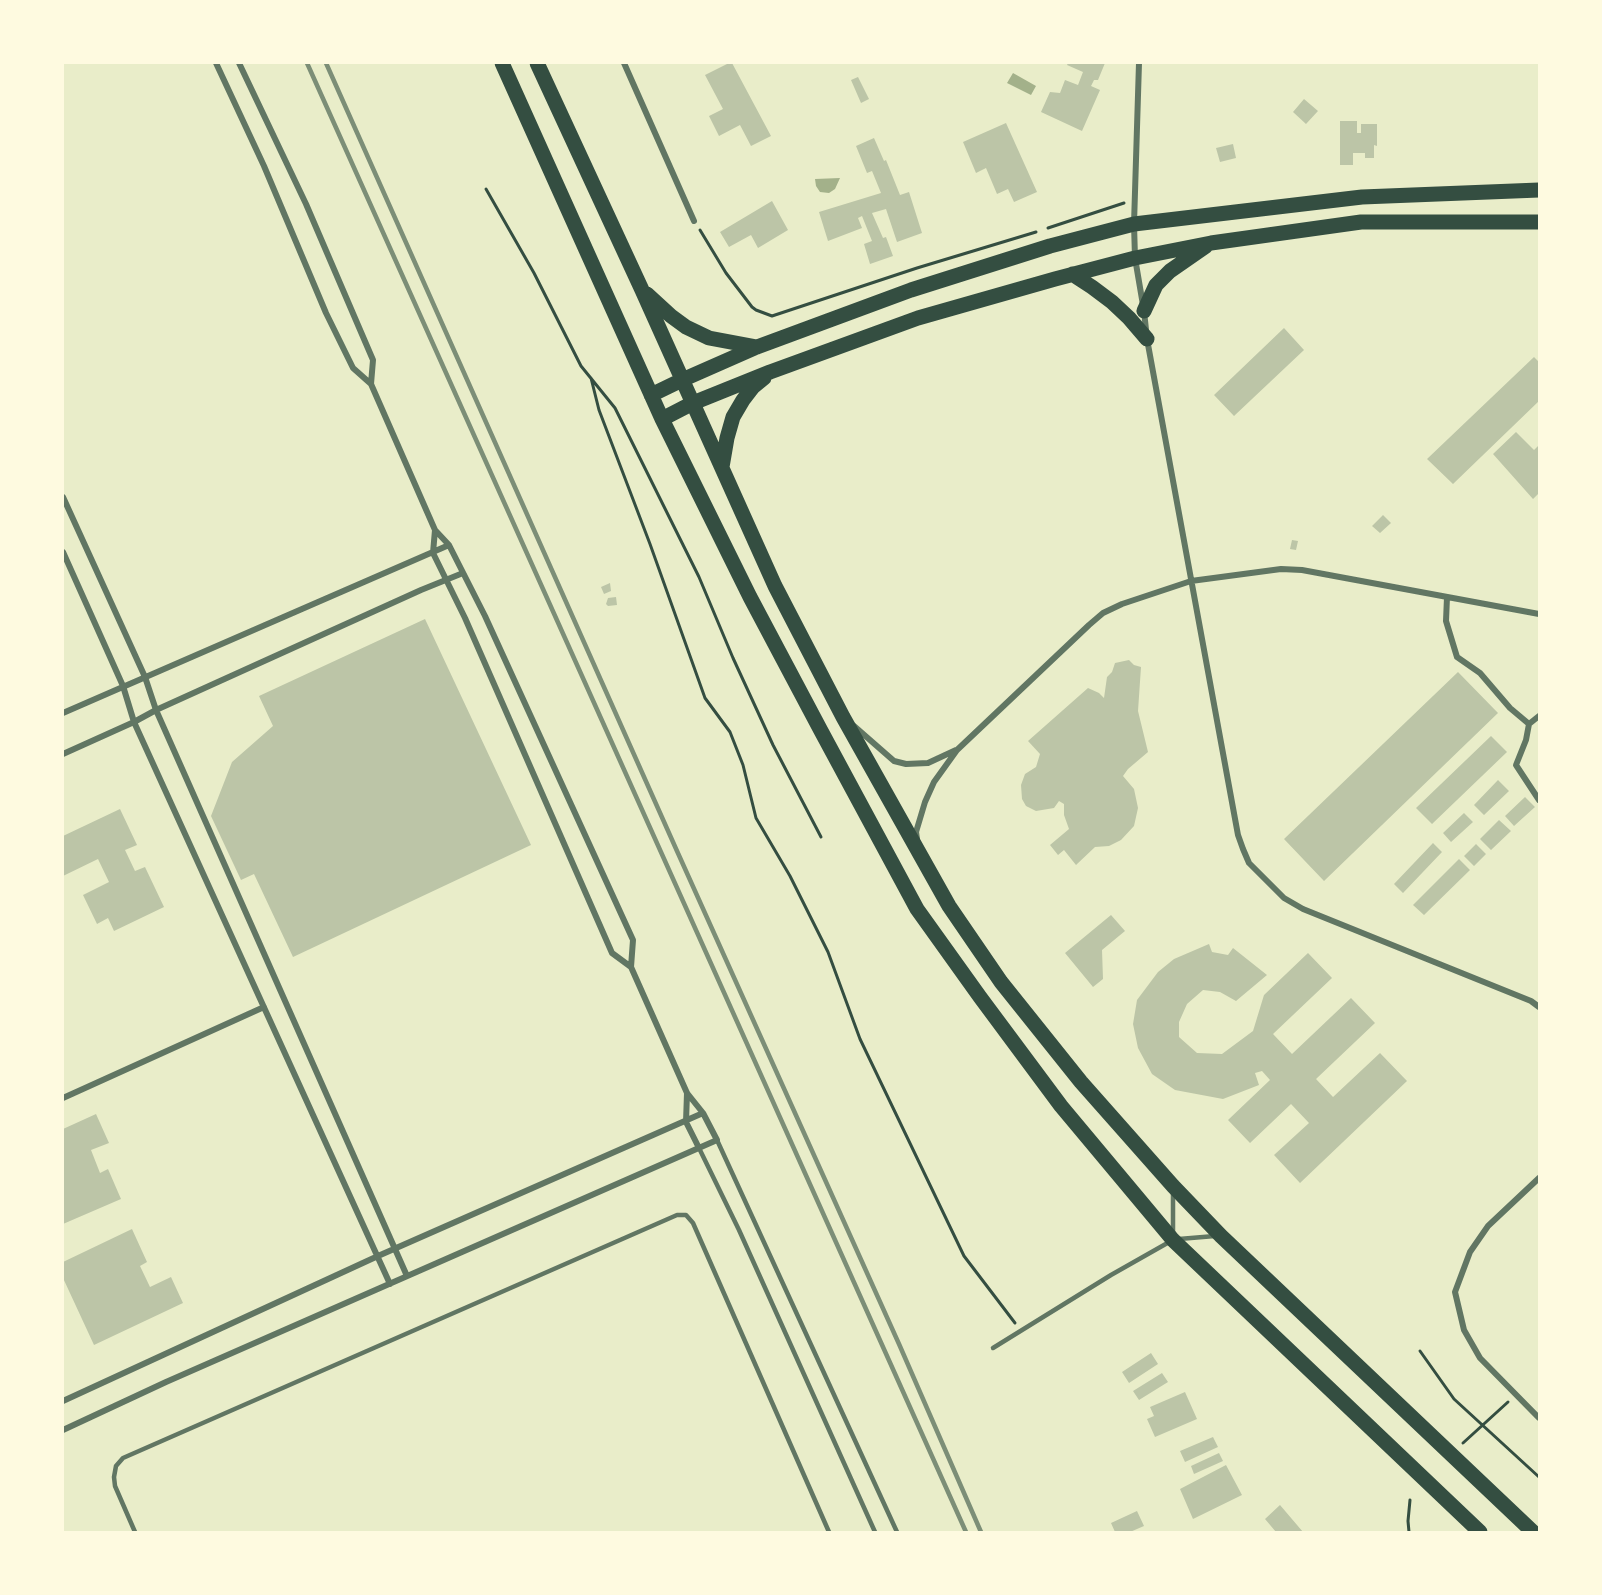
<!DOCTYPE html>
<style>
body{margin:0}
#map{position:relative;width:1602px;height:1595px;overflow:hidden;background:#e9edc9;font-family:Poppins,sans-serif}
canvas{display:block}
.frame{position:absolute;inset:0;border:64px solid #fefae0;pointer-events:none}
</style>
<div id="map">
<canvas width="1602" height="1595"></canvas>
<div class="frame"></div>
</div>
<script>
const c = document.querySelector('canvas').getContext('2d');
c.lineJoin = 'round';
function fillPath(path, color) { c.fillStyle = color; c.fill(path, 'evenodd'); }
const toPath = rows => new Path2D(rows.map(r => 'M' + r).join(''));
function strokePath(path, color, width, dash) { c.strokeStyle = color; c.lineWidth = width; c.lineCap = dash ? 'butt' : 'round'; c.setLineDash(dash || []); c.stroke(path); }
fillPath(toPath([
 [1013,73,1036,86,1031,95,1007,83],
 [840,178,835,189,829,193,820,192,816,186,815,179]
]), '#a3b18a');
fillPath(toPath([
 [729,63,732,63,771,136,751,146,740,125,719,136,709,116,723,109,705,75],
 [1068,63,1105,63,1098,80,1094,80,1091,86,1100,90,1082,131,1041,112,1050,92,1060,93,1065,80,1078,85,1083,72,1067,65],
 [858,77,869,99,861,103,851,80],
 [1304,99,1318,111,1306,124,1293,112],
 [1340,121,1357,121,1357,133,1361,133,1361,124,1377,124,1377,146,1374,145,1374,158,1365,158,1365,153,1353,153,1353,165,1340,165],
 [1006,123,1037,192,1014,202,1008,189,997,194,986,168,976,173,963,142],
 [874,138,884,161,886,160,900,195,909,192,922,233,897,242,886,209,872,213,883,238,886,237,893,256,870,264,864,244,872,241,862,216,858,218,862,228,828,241,819,212,881,193,872,171,867,173,856,146],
 [1233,144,1236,158,1220,162,1216,148],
 [772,201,788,230,758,248,751,235,729,247,720,232],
 [1284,328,1304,350,1234,416,1214,395],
 [1534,357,1539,362,1539,401,1453,484,1427,459],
 [1516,432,1534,450,1539,445,1539,493,1533,499,1493,454],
 [1383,515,1391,523,1380,533,1372,526],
 [1292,540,1298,541,1296,550,1290,549],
 [610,583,611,591,604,594,601,587],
 [616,597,617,605,608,606,606,604,608,598],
 [425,619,531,845,293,957,254,874,241,880,211,816,232,762,273,726,259,696],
 [1129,660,1134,665,1141,667,1138,711,1148,752,1128,769,1123,776,1134,789,1138,808,1134,826,1121,840,1109,846,1095,847,1076,865,1064,850,1058,855,1050,845,1069,829,1064,815,1064,804,1059,801,1054,808,1036,811,1026,806,1022,799,1021,785,1025,774,1036,767,1040,754,1028,741,1088,688,1099,693,1104,698,1107,677,1112,672,1115,663],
 [1458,672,1498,713,1324,881,1284,839],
 [1491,736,1507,752,1432,824,1416,808],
 [1498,780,1509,791,1484,815,1474,805],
 [1525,797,1535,807,1514,826,1505,816],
 [120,809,137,845,125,850,135,871,145,867,164,907,114,931,108,918,97,924,83,895,109,882,98,859,63,876,63,836],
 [1464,813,1473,822,1451,842,1443,833],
 [1499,820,1511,831,1491,850,1480,839],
 [1433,843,1442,852,1403,893,1394,884],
 [1476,844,1486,854,1474,866,1464,856],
 [1459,859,1470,870,1424,915,1413,905],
 [1111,915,1125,931,1102,950,1103,979,1093,987,1065,953],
 [1209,944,1212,952,1228,955,1233,948,1267,975,1236,1001,1220,992,1203,990,1187,1004,1179,1022,1179,1037,1197,1053,1222,1054,1253,1031,1264,995,1308,953,1332,978,1273,1034,1292,1054,1351,998,1375,1023,1316,1079,1333,1097,1380,1053,1407,1081,1300,1183,1274,1155,1309,1123,1291,1104,1250,1143,1228,1120,1270,1080,1262,1071,1255,1073,1259,1085,1223,1099,1175,1090,1152,1074,1138,1048,1133,1024,1137,1000,1158,972,1174,959],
 [96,1114,109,1143,91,1150,100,1173,108,1169,121,1199,63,1224,63,1129],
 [132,1229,147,1262,140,1266,150,1287,171,1277,183,1303,94,1345,63,1278,63,1262],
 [1151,1353,1158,1364,1129,1383,1122,1372],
 [1162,1373,1168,1382,1139,1400,1133,1391],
 [1185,1392,1197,1419,1155,1437,1147,1419,1154,1416,1150,1407],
 [1213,1437,1218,1447,1185,1462,1180,1451],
 [1219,1453,1223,1461,1194,1474,1191,1466],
 [1226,1465,1242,1495,1193,1519,1180,1489],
 [1280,1505,1303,1532,1276,1532,1265,1519],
 [1137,1511,1144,1526,1130,1532,1115,1532,1111,1523]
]), '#bcc5a7');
strokePath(toPath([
 [486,189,534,273,581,366,615,408,699,577,733,658,773,745,821,837],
 [1048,228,1124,203],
 [700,230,726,273,752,307,756,310,772,316,917,268,1036,232],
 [591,378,599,410,650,544,705,698,730,732,743,765,756,818,790,876,828,952,860,1039,964,1256,1015,1323],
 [1420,1351,1454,1399,1539,1477],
 [1463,1443,1508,1402],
 [1409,1532,1408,1521,1410,1500]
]), '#344e41', 3);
strokePath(toPath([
 [717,1140,897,1532],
 [699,1148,739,1230,875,1532],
 [1173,1192,1173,1234],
 [1179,1239,1215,1236],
 [993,1348,1111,1275,1171,1241],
 [135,1532,115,1486,114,1477,116,1466,123,1458,677,1215,686,1215,693,1223,829,1532]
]), '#617663', 4.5);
strokePath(toPath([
 [239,63,306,204,373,360,371,384],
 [624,63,694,221],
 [1139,63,1134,224,1135,258,1144,311,1147,339,1238,835,1243,849,1249,863,1284,898,1303,909,1531,1001,1539,1007],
 [63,497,145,677,156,710,407,1276],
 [435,530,433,553,465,618,612,953,631,967],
 [63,552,123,686,134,722,390,1284],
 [1447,597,1446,621,1457,657,1480,673,1510,708,1529,724,1526,740,1516,765,1539,800],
 [63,713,449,545],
 [1529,724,1539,716],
 [854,726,894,761,906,764,928,763,956,750],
 [63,754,134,722,156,710,421,590,463,573],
 [917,839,916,832,925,802,934,782,957,750,1089,625,1103,613,1122,604,1191,581,1281,569,1302,570,1539,614],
 [687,1093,686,1122,699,1148],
 [63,1098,264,1007],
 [1539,1178,1488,1226,1470,1252,1455,1292,1464,1330,1480,1358,1539,1418],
 [63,1401,378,1256,703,1113],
 [63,1430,166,1382,717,1140,703,1113,687,1093,631,967,633,940,485,616,449,545,435,530,371,384,353,368,326,313,264,166,216,63]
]), '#617663', 6);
strokePath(toPath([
 [502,63,662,419,750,597,820,729,917,909,980,997,1061,1106,1173,1240,1480,1532],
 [537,63,642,290,775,586,843,717,949,906,1001,982,1081,1082,1173,1186,1221,1236,1533,1532],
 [1072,274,1092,287,1112,302,1129,318,1147,339],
 [647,294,671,316,686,327,709,338,757,347],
 [1144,311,1156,285,1170,271,1206,246],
 [651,395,682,380,757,347,911,290,1050,246,1134,224,1362,197,1539,190],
 [662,419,693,403,770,372,918,318,1055,279,1135,258,1211,243,1361,222,1539,222],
 [722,467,727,438,733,417,743,400,753,387,764,378]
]), '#344e41', 15);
strokePath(toPath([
 [307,63,966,1532],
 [326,63,677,851,899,1344,981,1532]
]), '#7c8e77', 4.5);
</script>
